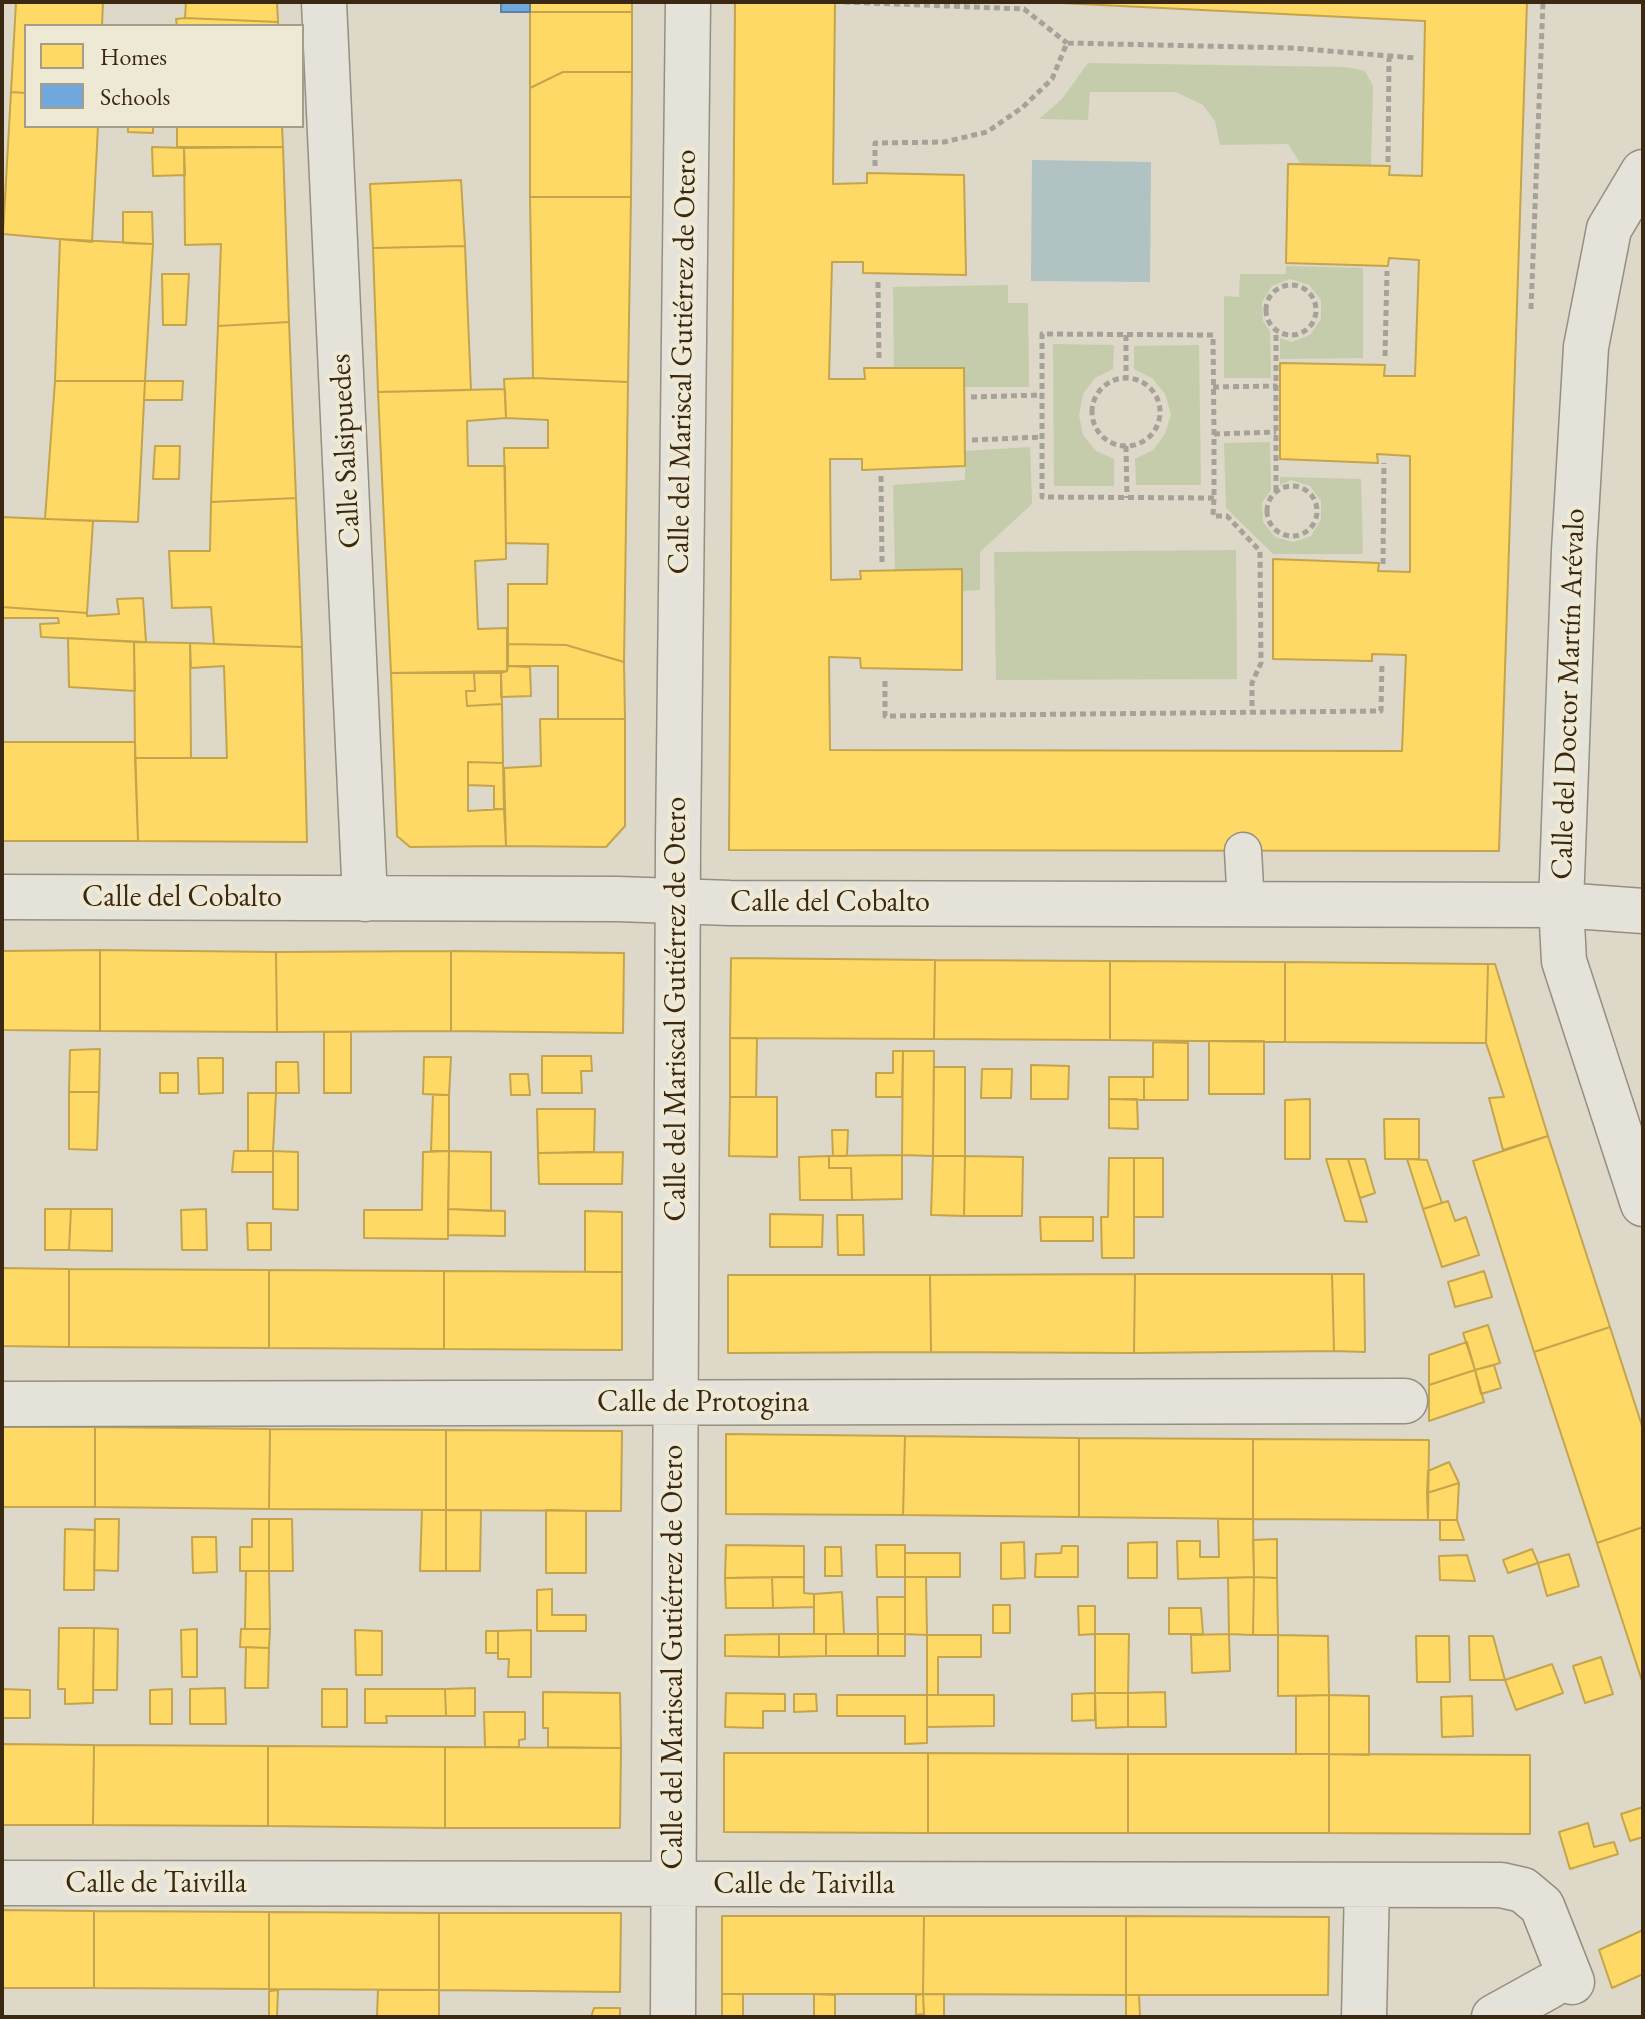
<!DOCTYPE html>
<meta charset="utf-8">
<style>
body{margin:0}
#map{position:relative;width:1645px;height:2019px;overflow:hidden;background:#ddd8c7;font-family:"EB Garamond",serif}
canvas{display:block}
.frame{position:absolute;inset:0;border:4px solid #3b2812;pointer-events:none}
.legend{position:absolute;left:24px;top:24px;width:280px;height:104px;box-sizing:border-box;background:#eee9d5;border:2px solid #a69c87;margin:0;padding:10px 14px;list-style:none;font-size:24px;color:#3b2812}
.legend li{display:flex;align-items:center;gap:16px;height:40px}
.legend b{width:40px;border:2px solid #a69c87}
</style>
<div id="map">
<canvas width="1645" height="2019"></canvas>
<div class="frame"></div>
<ul class="legend">
<li><b style="height:22px;background:#ffd966"></b>Homes</li>
<li><b style="height:22px;background:#6fa8dc"></b>Schools</li>
</ul>
</div>
<script>
const c = document.querySelector('canvas').getContext('2d');
c.lineJoin = 'round';
function fillPath(path, color) { c.fillStyle = color; c.fill(path, 'evenodd'); }
const toPath = rows => new Path2D(rows.map(r => 'M' + r).join(''));
function strokePath(path, color, width, dash) { c.strokeStyle = color; c.lineWidth = width; c.lineCap = dash ? 'butt' : 'round'; c.setLineDash(dash || []); c.stroke(path); }
function write(font, color, halo, rows, align = 'center') {
  c.font = font + ' "EB Garamond",serif'; c.lineWidth = 8; c.setLineDash([]); c.textBaseline = 'middle'; c.strokeStyle = halo; c.fillStyle = color; for (const [text, x, y, turn = 0] of rows) {
    c.save(); c.translate(x, y); c.rotate((+turn || 0) * Math.PI / 180); c.textAlign = isNaN(turn) ? turn : align; if (halo) c.strokeText(text, 0, 0); c.fillText(text, 0, 0); c.restore();
  }
}
fillPath(toPath([
 [1088,63,1346,67,1365,71,1373,86,1371,166,1301,164,1288,144,1220,145,1215,121,1203,105,1176,92,1090,92,1088,120,1039,119,1062,99],
 [1286,266,1363,268,1363,358,1280,359,1280,338,1292,342,1310,335,1321,319,1321,300,1309,285,1290,279,1272,286,1262,302,1263,321,1270,331,1271,378,1224,378,1224,296,1239,297,1240,274,1286,274],
 [1008,285,1008,303,1028,303,1029,387,965,387,964,368,894,370,893,287],
 [1053,344,1114,345,1113,369,1095,378,1083,394,1079,415,1083,435,1096,451,1114,459,1114,486,1054,486],
 [1199,345,1201,485,1136,485,1135,459,1153,450,1165,434,1171,414,1165,394,1152,378,1134,369,1134,346],
 [1270,442,1271,490,1262,503,1263,522,1275,537,1293,542,1311,536,1321,519,1321,501,1310,486,1291,480,1280,485,1280,477,1361,479,1363,554,1273,554,1226,508,1224,443],
 [1030,447,1032,504,980,552,980,590,962,591,962,569,895,570,893,485,965,480,965,451],
 [1236,550,1237,679,996,680,994,552]
]), '#c5ccab');
fillPath(toPath([
 [1032,160,1151,162,1150,282,1031,281]
]), '#b0c2c1');
const homes = toPath([
 [16,2,103,2,102,26,26,26,26,93,11,92,16,2],
 [186,2,277,2,278,22,185,18,186,2],
 [530,2,632,2,632,12,530,12,530,2],
 [735,2,835,2,833,184,867,183,867,173,964,175,966,275,863,273,863,262,832,262,829,379,865,379,864,368,964,368,965,466,862,470,862,459,830,459,831,580,861,579,860,571,962,569,962,670,861,668,860,658,829,657,830,750,1402,751,1406,655,1372,654,1372,661,1273,659,1273,559,1379,563,1378,571,1410,572,1410,456,1377,454,1378,463,1280,459,1280,363,1385,365,1384,376,1415,376,1419,260,1389,258,1388,266,1286,263,1288,164,1390,166,1389,175,1422,176,1425,21,1040,2,1527,2,1499,851,729,850,735,2],
 [530,12,632,12,632,72,563,72,530,88,530,12],
 [185,18,278,22,278,26,177,26,176,19,185,18],
 [563,72,632,72,631,197,530,197,530,88,563,72],
 [11,92,26,93,26,126,98,126,92,242,3,234,11,92],
 [128,126,153,126,153,133,128,132,128,126],
 [177,126,282,126,283,147,177,147,177,126],
 [152,147,184,148,185,175,153,176,152,147],
 [283,147,289,322,218,326,221,244,185,245,184,148,283,147],
 [461,180,465,246,373,248,370,184,461,180],
 [530,197,631,197,628,382,533,378,530,197],
 [123,212,152,212,153,244,123,243,123,212],
 [60,239,153,244,145,381,55,381,60,239],
 [465,246,471,390,378,392,373,248,465,246],
 [162,274,189,274,186,325,163,325,162,274],
 [289,322,296,498,211,502,218,326,289,322],
 [533,378,628,382,624,662,566,645,508,644,508,584,547,584,548,544,506,543,504,448,548,448,548,420,506,418,504,379,533,378],
 [55,381,145,381,138,522,45,519,55,381],
 [145,381,183,381,182,400,144,400,145,381],
 [505,389,506,418,467,421,468,466,505,466,506,559,475,561,478,629,507,628,507,671,391,673,378,392,505,389],
 [155,446,180,446,179,479,153,479,155,446],
 [296,498,302,647,214,644,211,607,172,608,169,551,210,551,211,502,296,498],
 [2,517,93,521,87,613,2,607,2,517],
 [143,598,146,642,41,637,40,624,59,623,58,618,2,618,2,607,87,613,87,616,119,614,117,599,143,598],
 [68,638,134,642,135,691,69,687,68,638],
 [134,642,190,643,191,758,135,758,134,642],
 [190,643,302,647,307,842,138,841,135,758,227,758,224,666,191,668,190,643],
 [508,644,566,645,624,662,625,719,558,719,558,666,508,666,508,644],
 [508,666,530,667,531,696,501,697,501,673,507,671,508,666],
 [391,673,474,673,475,691,466,691,467,706,502,704,503,763,468,762,468,811,504,809,506,846,410,847,397,836,391,673],
 [474,673,501,673,502,704,467,706,466,691,475,691,474,673],
 [540,719,625,719,625,826,606,847,506,846,504,768,541,766,540,719],
 [2,742,135,742,138,841,2,841,2,742],
 [468,762,503,763,504,809,494,809,494,786,468,785,468,762],
 [100,950,276,952,277,1032,100,1031,100,950],
 [100,950,100,1031,2,1030,2,951,100,950],
 [451,951,624,953,623,1033,451,1031,451,951],
 [451,951,451,1031,277,1032,276,952,451,951],
 [731,958,935,960,934,1039,730,1038,731,958],
 [935,960,1110,961,1110,1040,934,1039,935,960],
 [1110,961,1285,962,1285,1042,1110,1040,1110,961],
 [1285,962,1488,964,1486,1043,1285,1042,1285,962],
 [1488,964,1495,964,1548,1136,1503,1150,1489,1098,1504,1097,1486,1043,1488,964],
 [324,1032,351,1032,351,1093,324,1093,324,1032],
 [730,1038,757,1038,756,1097,730,1097,730,1038],
 [1209,1041,1264,1041,1264,1094,1209,1094,1209,1041],
 [1153,1042,1188,1043,1188,1100,1144,1100,1144,1077,1153,1077,1153,1042],
 [100,1049,99,1092,69,1092,70,1050,100,1049],
 [893,1051,903,1051,902,1097,876,1097,876,1073,893,1073,893,1051],
 [903,1051,934,1051,933,1156,902,1155,903,1051],
 [542,1056,591,1056,592,1071,581,1071,582,1093,542,1093,542,1056],
 [424,1057,451,1057,449,1095,423,1094,424,1057],
 [198,1058,223,1058,223,1093,199,1094,198,1058],
 [276,1062,298,1062,299,1093,276,1093,276,1062],
 [1031,1065,1069,1066,1068,1099,1031,1099,1031,1065],
 [934,1067,965,1067,965,1156,933,1156,934,1067],
 [982,1069,1012,1069,1011,1098,981,1098,982,1069],
 [160,1073,178,1073,178,1093,160,1093,160,1073],
 [510,1074,528,1074,530,1095,511,1095,510,1074],
 [1109,1077,1144,1077,1144,1100,1109,1099,1109,1077],
 [69,1092,99,1092,97,1150,69,1149,69,1092],
 [248,1093,276,1093,273,1151,248,1151,248,1093],
 [433,1095,449,1095,449,1151,431,1151,433,1095],
 [730,1097,777,1097,777,1157,729,1156,730,1097],
 [1109,1099,1137,1099,1138,1129,1109,1128,1109,1099],
 [1310,1099,1310,1159,1285,1159,1285,1100,1310,1099],
 [537,1109,595,1109,594,1152,538,1153,537,1109],
 [1384,1119,1419,1119,1419,1159,1385,1159,1384,1119],
 [832,1130,848,1130,847,1156,833,1156,832,1130],
 [1548,1136,1610,1327,1534,1352,1473,1161,1548,1136],
 [234,1151,273,1151,273,1172,232,1172,234,1151],
 [273,1151,298,1152,298,1210,273,1209,273,1151],
 [449,1151,491,1152,491,1211,448,1209,449,1151],
 [449,1151,448,1239,364,1238,364,1210,422,1210,423,1152,449,1151],
 [623,1152,622,1184,539,1184,538,1153,623,1152],
 [902,1155,902,1199,852,1200,851,1168,829,1168,829,1156,902,1155],
 [829,1156,829,1168,851,1168,852,1200,800,1200,799,1157,829,1156],
 [933,1156,965,1156,964,1216,931,1215,933,1156],
 [965,1156,1023,1157,1022,1216,964,1216,965,1156],
 [1109,1158,1134,1158,1134,1258,1102,1258,1101,1217,1108,1217,1109,1158],
 [1134,1158,1163,1158,1163,1217,1134,1217,1134,1158],
 [1326,1159,1348,1159,1367,1222,1345,1221,1326,1159],
 [1348,1159,1365,1159,1375,1193,1360,1198,1348,1159],
 [1407,1159,1427,1160,1442,1203,1423,1209,1407,1159],
 [1448,1201,1455,1221,1466,1217,1479,1255,1442,1267,1423,1209,1448,1201],
 [45,1209,71,1209,69,1250,45,1250,45,1209],
 [71,1209,112,1209,112,1251,69,1250,71,1209],
 [206,1209,207,1250,182,1250,181,1210,206,1209],
 [448,1209,505,1211,505,1236,448,1235,448,1209],
 [585,1211,622,1212,622,1272,585,1272,585,1211],
 [770,1214,823,1215,822,1247,770,1247,770,1214],
 [837,1215,863,1215,864,1255,838,1255,837,1215],
 [1040,1217,1093,1217,1093,1241,1041,1241,1040,1217],
 [247,1223,271,1223,271,1250,248,1250,247,1223],
 [2,1268,69,1269,69,1347,2,1346,2,1268],
 [69,1269,269,1270,269,1348,69,1347,69,1269],
 [269,1270,444,1271,444,1349,269,1348,269,1270],
 [444,1271,622,1272,622,1350,444,1349,444,1271],
 [1484,1271,1492,1297,1455,1307,1448,1282,1484,1271],
 [1135,1274,1134,1353,931,1352,930,1275,1135,1274],
 [1135,1274,1332,1274,1334,1351,1134,1353,1135,1274],
 [1332,1274,1364,1274,1365,1352,1334,1351,1332,1274],
 [728,1275,930,1275,931,1352,728,1353,728,1275],
 [1488,1325,1500,1363,1475,1370,1463,1333,1488,1325],
 [1610,1327,1643,1429,1643,1527,1597,1543,1534,1352,1610,1327],
 [1467,1342,1475,1370,1429,1385,1429,1355,1467,1342],
 [1494,1365,1501,1388,1481,1394,1475,1370,1494,1365],
 [1475,1370,1484,1402,1429,1421,1429,1385,1475,1370],
 [2,1427,95,1427,95,1507,2,1507,2,1427],
 [95,1427,270,1429,269,1509,95,1507,95,1427],
 [270,1429,446,1430,446,1510,269,1509,270,1429],
 [446,1430,622,1431,621,1511,446,1510,446,1430],
 [726,1434,905,1436,903,1515,726,1514,726,1434],
 [905,1436,1079,1438,1079,1517,903,1515,905,1436],
 [1079,1438,1253,1439,1253,1519,1079,1517,1079,1438],
 [1253,1439,1429,1440,1428,1520,1253,1519,1253,1439],
 [1449,1462,1459,1483,1427,1493,1428,1471,1449,1462],
 [1459,1483,1457,1520,1428,1520,1427,1493,1459,1483],
 [422,1510,446,1510,446,1571,420,1571,422,1510],
 [446,1510,481,1510,480,1571,446,1571,446,1510],
 [546,1510,586,1511,586,1573,546,1573,546,1510],
 [95,1519,119,1519,118,1571,94,1570,95,1519],
 [252,1519,269,1519,269,1571,240,1571,240,1547,252,1547,252,1519],
 [269,1519,292,1519,293,1571,269,1571,269,1519],
 [1218,1519,1253,1519,1254,1577,1178,1579,1177,1541,1200,1541,1200,1557,1219,1557,1218,1519],
 [1440,1520,1457,1520,1464,1540,1440,1540,1440,1520],
 [1643,1527,1643,1684,1597,1543,1643,1527],
 [65,1529,95,1530,94,1590,64,1590,65,1529],
 [192,1537,216,1537,217,1572,193,1573,192,1537],
 [1277,1539,1277,1578,1254,1577,1253,1540,1277,1539],
 [1024,1542,1025,1578,1001,1579,1001,1543,1024,1542],
 [1157,1542,1157,1578,1128,1578,1128,1543,1157,1542],
 [726,1545,804,1546,804,1577,725,1578,726,1545],
 [876,1545,905,1545,905,1577,877,1577,876,1545],
 [1062,1546,1078,1546,1078,1577,1035,1577,1036,1554,1061,1553,1062,1546],
 [825,1547,841,1547,842,1576,825,1576,825,1547],
 [1532,1549,1538,1563,1508,1573,1503,1560,1532,1549],
 [905,1553,960,1553,960,1577,905,1577,905,1553],
 [1569,1554,1579,1586,1547,1596,1538,1563,1569,1554],
 [1467,1555,1475,1581,1440,1580,1439,1556,1467,1555],
 [246,1571,269,1571,270,1629,245,1629,246,1571],
 [772,1577,773,1608,726,1608,725,1578,772,1577],
 [772,1577,804,1577,804,1593,814,1594,814,1607,773,1608,772,1577],
 [905,1577,926,1577,927,1635,905,1634,905,1577],
 [1254,1577,1253,1635,1229,1634,1228,1578,1254,1577],
 [1254,1577,1277,1578,1278,1635,1253,1635,1254,1577],
 [552,1589,552,1615,586,1615,586,1631,537,1631,537,1590,552,1589],
 [842,1592,844,1634,814,1634,814,1594,842,1592],
 [877,1597,905,1597,905,1634,878,1634,877,1597],
 [993,1605,1010,1605,1010,1633,993,1633,993,1605],
 [1078,1606,1095,1606,1095,1634,1079,1635,1078,1606],
 [1169,1608,1201,1608,1203,1634,1169,1634,1169,1608],
 [59,1628,94,1628,93,1703,65,1704,65,1689,58,1689,59,1628],
 [94,1628,118,1629,117,1690,93,1690,94,1628],
 [197,1629,197,1677,182,1677,181,1630,197,1629],
 [241,1629,270,1629,269,1648,240,1647,241,1629],
 [355,1630,382,1631,382,1675,356,1675,355,1630],
 [531,1630,531,1677,508,1677,509,1659,498,1659,498,1631,531,1630],
 [486,1631,498,1631,498,1653,486,1653,486,1631],
 [779,1634,779,1657,725,1656,725,1635,779,1634],
 [779,1634,826,1634,826,1656,779,1657,779,1634],
 [826,1634,878,1634,878,1656,826,1656,826,1634],
 [878,1634,905,1634,905,1656,878,1656,878,1634],
 [1095,1634,1129,1634,1128,1693,1095,1693,1095,1634],
 [1229,1634,1230,1671,1192,1673,1191,1635,1229,1634],
 [927,1635,981,1635,981,1657,938,1657,938,1695,927,1695,927,1635],
 [1278,1635,1328,1636,1329,1695,1278,1696,1278,1635],
 [1416,1636,1449,1636,1450,1682,1417,1682,1416,1636],
 [1469,1636,1493,1636,1505,1680,1470,1680,1469,1636],
 [246,1647,269,1648,268,1688,245,1688,246,1647],
 [1601,1657,1613,1694,1585,1703,1573,1666,1601,1657],
 [1552,1664,1563,1693,1516,1710,1505,1680,1552,1664],
 [225,1688,226,1724,190,1724,190,1689,225,1688],
 [475,1688,475,1716,446,1716,445,1689,475,1688],
 [2,1689,30,1690,30,1718,2,1718,2,1689],
 [172,1689,172,1724,150,1724,150,1690,172,1689],
 [322,1689,347,1689,347,1727,322,1727,322,1689],
 [365,1689,445,1689,446,1716,386,1716,387,1723,365,1723,365,1689],
 [543,1692,620,1693,621,1748,548,1747,548,1728,543,1728,543,1692],
 [1165,1692,1166,1727,1128,1727,1128,1693,1165,1692],
 [726,1693,785,1694,785,1711,763,1711,763,1728,725,1727,726,1693],
 [1095,1693,1095,1720,1072,1721,1072,1694,1095,1693],
 [1095,1693,1128,1693,1128,1727,1096,1728,1095,1693],
 [794,1694,816,1694,817,1711,794,1712,794,1694],
 [837,1695,927,1695,927,1743,905,1744,905,1716,837,1716,837,1695],
 [927,1695,994,1695,994,1726,927,1727,927,1695],
 [1329,1695,1369,1696,1369,1755,1329,1754,1329,1695],
 [1329,1695,1329,1754,1296,1754,1296,1696,1329,1695],
 [1472,1696,1473,1736,1442,1737,1441,1697,1472,1696],
 [484,1712,525,1712,525,1739,519,1740,519,1747,485,1747,484,1712],
 [2,1744,94,1745,93,1825,2,1825,2,1744],
 [94,1745,268,1746,268,1826,93,1825,94,1745],
 [268,1746,445,1747,445,1828,268,1826,268,1746],
 [445,1747,621,1748,620,1828,445,1828,445,1747],
 [724,1753,928,1753,928,1833,724,1832,724,1753],
 [928,1753,1128,1754,1128,1833,928,1833,928,1753],
 [1128,1754,1329,1754,1329,1833,1128,1833,1128,1754],
 [1329,1754,1530,1755,1530,1834,1329,1833,1329,1754],
 [1643,1807,1643,1837,1630,1841,1621,1814,1643,1807],
 [1588,1823,1594,1847,1614,1842,1618,1854,1570,1869,1559,1832,1588,1823],
 [2,1910,94,1911,94,1988,2,1988,2,1910],
 [94,1911,269,1912,269,1989,94,1988,94,1911],
 [269,1912,439,1913,439,1990,269,1989,269,1912],
 [439,1913,621,1913,620,1992,439,1990,439,1913],
 [722,1916,924,1916,923,1994,722,1994,722,1916],
 [924,1916,1126,1916,1126,1995,923,1994,924,1916],
 [1126,1916,1329,1917,1328,1995,1126,1995,1126,1916],
 [1643,1930,1643,1974,1612,1988,1599,1950,1643,1930],
 [278,1990,277,2016,269,2016,269,1991,278,1990],
 [378,1990,439,1990,439,2017,377,2016,378,1990],
 [722,1994,743,1994,743,2017,722,2017,722,1994],
 [814,1994,835,1995,835,2017,814,2017,814,1994],
 [923,1994,924,2014,916,2015,916,1995,923,1994],
 [923,1994,944,1994,944,2017,924,2017,923,1994],
 [1126,1995,1139,1995,1140,2017,1126,2017,1126,1995],
 [594,2008,620,2008,620,2017,591,2017,594,2008]
]);
fillPath(homes, '#ffd966');
strokePath(homes, '#c4a44d', 2);
const schools = toPath([
 [501,2,530,2,530,12,501,12,501,2]
]);
fillPath(schools, '#6fa8dc');
strokePath(schools, '#5f829f', 2);
const lane = toPath([
 [1243,851,1246,904]
]);
const street = toPath([
 [324,2,365,899],
 [1643,172,1609,229,1586,347,1574,551,1561,905,1564,961,1643,1204],
 [2,897,618,899,730,903,1561,905,1643,911],
 [2,1404,1405,1401],
 [2,1883,1501,1885,1523,1890,1542,1906,1572,1982],
 [673,2017,678,843,688,2],
 [1364,2017,1367,1885],
 [1494,2017,1550,1986]
]);
strokePath(lane, '#948f82', 39);
strokePath(street, '#948f82', 47);
strokePath(toPath([
 [844,2,1024,9,1067,43],
 [1388,162,1389,58],
 [875,166,875,143,944,142,987,132,1023,107,1052,79,1067,43,1292,48,1415,58],
 [878,282,879,361],
 '1266 310a25 25 0 1 1 50 0a25 25 0 1 1-50 0Z',
 [1531,309,1543,2],
 [1126,335,1126,378],
 [1385,356,1387,271],
 '1092 412a34 34 0 1 1 68 0a34 34 0 1 1-68 0Z',
 [1213,387,1277,386],
 [971,397,1042,395],
 [1214,434,1276,432],
 [972,440,1042,437],
 [1126,446,1127,498],
 [881,476,882,563],
 '1267 511a25 25 0 1 1 50 0a25 25 0 1 1-50 0Z',
 [1276,491,1276,332],
 [1214,498,1042,497,1042,334,1213,335,1214,434,1214,498,1213,516,1227,516,1260,551,1261,663,1252,683,1252,711],
 [1383,564,1384,463],
 [885,681,885,716,1381,711,1382,662]
]), '#a6a299', 5, [6, 4]);
strokePath(lane, '#e5e2da', 36);
strokePath(street, '#e5e2da', 44);
write('30px', '#3b2812', '#eee9d5', [
 ["Calle del Mariscal Gutiérrez de Otero",683,362,-89],
 ["Calle Salsipuedes",346,451,-93],
 ["Calle del Doctor Martín Arévalo",1569,694,-88],
 ["Calle del Cobalto",182,898],
 ["Calle del Cobalto",830,903],
 ["Calle del Mariscal Gutiérrez de Otero",677,1009,-90],
 ["Calle de Protogina",703,1403],
 ["Calle del Mariscal Gutiérrez de Otero",674,1657,-90],
 ["Calle de Taivilla",156,1884],
 ["Calle de Taivilla",804,1885]
]);
</script>
